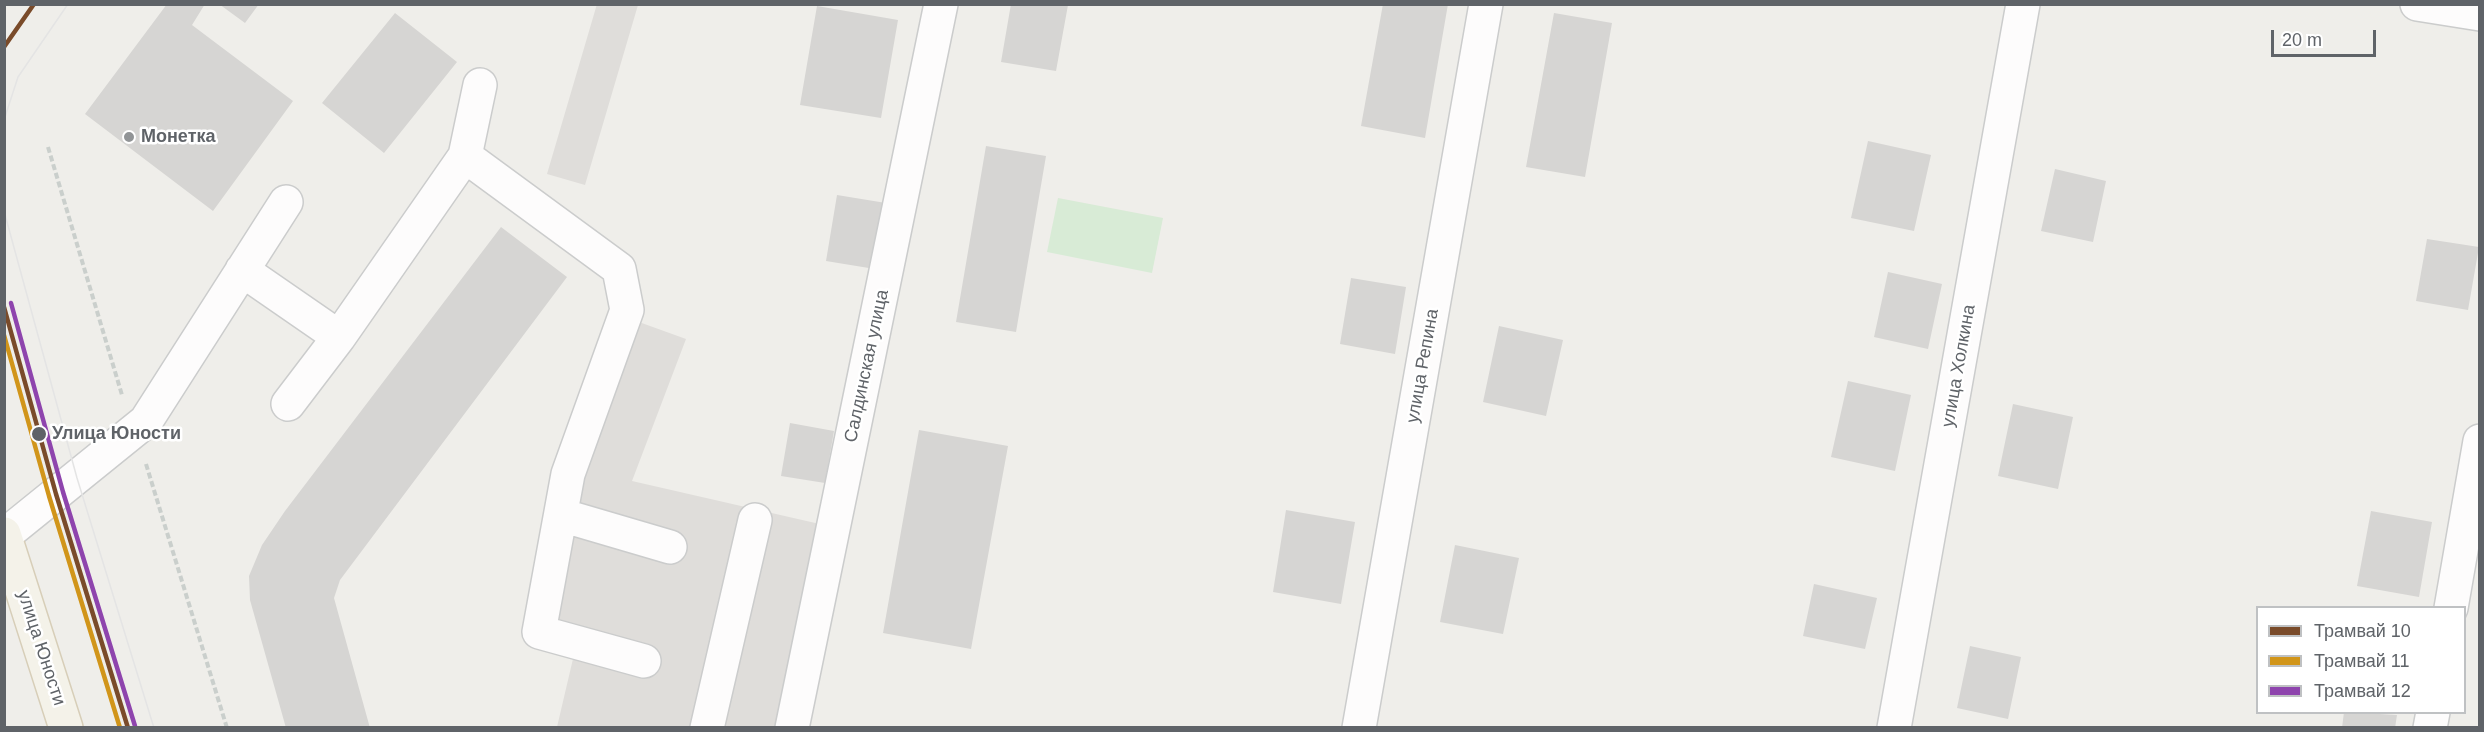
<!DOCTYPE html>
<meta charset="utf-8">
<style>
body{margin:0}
#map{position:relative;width:2484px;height:732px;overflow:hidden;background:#efeeea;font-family:Arial,sans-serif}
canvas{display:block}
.frame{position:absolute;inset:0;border:6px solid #5f6368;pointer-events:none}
.legend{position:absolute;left:2256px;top:606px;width:210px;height:108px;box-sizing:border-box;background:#fff;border:2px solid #bfc1c3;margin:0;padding:8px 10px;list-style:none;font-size:18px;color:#5f6368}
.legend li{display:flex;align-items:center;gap:12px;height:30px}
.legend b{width:30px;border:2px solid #bfc1c3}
.scale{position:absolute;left:2271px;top:30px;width:105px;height:27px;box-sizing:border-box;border:3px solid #5f6368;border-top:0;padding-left:8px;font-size:18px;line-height:21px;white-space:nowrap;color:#5f6368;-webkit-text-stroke:4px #fff;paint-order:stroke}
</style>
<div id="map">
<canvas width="2484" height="732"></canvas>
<div class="frame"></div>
<ul class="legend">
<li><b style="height:8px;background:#7a4b2a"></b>Трамвай 10</li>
<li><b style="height:8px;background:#d1951a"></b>Трамвай 11</li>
<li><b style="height:8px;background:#8e44ad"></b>Трамвай 12</li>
</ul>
<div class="scale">20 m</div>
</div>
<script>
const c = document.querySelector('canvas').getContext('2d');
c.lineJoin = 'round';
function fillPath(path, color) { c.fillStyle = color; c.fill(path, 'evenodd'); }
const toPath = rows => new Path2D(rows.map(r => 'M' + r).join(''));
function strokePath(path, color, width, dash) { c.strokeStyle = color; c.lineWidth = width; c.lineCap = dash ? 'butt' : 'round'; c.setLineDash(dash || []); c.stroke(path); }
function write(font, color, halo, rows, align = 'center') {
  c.font = font + ' Arial,sans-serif'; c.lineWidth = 5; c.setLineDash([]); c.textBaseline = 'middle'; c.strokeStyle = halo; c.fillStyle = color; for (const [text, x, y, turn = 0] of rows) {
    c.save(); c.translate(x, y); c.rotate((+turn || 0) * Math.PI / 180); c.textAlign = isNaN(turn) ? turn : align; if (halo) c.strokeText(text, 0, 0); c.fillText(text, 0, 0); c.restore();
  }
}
fillPath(toPath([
 [597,4,638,5,585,185,547,174],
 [639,322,686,339,632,481,824,525,775,727,557,727,580,629,555,624,581,486]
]), '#dfddda');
fillPath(toPath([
 [1058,198,1163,218,1152,273,1047,252]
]), '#d8ebd6');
fillPath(toPath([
 [167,4,205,4,192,25,293,101,213,211,85,114],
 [219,4,259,4,245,23],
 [1011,4,1068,5,1056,71,1001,62],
 [1383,4,1448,4,1425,138,1361,126],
 [817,6,898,20,881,118,800,105],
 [395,13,457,62,384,153,322,103],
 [1554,13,1612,23,1585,177,1526,167],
 [1868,141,1931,155,1914,231,1851,218],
 [986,146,1046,156,1016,332,956,322],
 [2055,169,2106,181,2093,242,2041,231],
 [837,195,892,204,881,270,826,261],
 [501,227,567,277,340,580,334,598,370,728,286,728,250,600,249,576,262,545,285,511],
 [2427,239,2479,247,2468,310,2416,301],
 [1888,272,1942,284,1928,349,1874,337],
 [1351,278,1406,287,1395,354,1340,344],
 [1499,326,1563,340,1546,416,1483,402],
 [1848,381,1911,395,1895,471,1831,457],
 [2013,404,2073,417,2058,489,1998,476],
 [790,423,834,431,825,483,781,476],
 [919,430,1008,446,971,649,883,633],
 [1286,510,1355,522,1341,604,1273,592],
 [2371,511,2432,522,2419,597,2357,586],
 [1455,545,1519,558,1503,634,1440,622],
 [1814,584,1877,598,1865,649,1803,636],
 [1970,646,2021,657,2008,719,1957,708],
 [2344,712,2397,715,2395,728,2342,728]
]), '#d6d5d3');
const minor = toPath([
 [2417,4,2480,14],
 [465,156,619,269,627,310,568,474,539,632,644,661],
 [242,270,339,337],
 [288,404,339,337,465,156,480,85],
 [561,515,670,547],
 [5,535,146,421,286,202],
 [2451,608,2480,441],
 [707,728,755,520],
 [792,728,941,4],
 [1359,728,1486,4],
 [1894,728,2023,4],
 [2430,728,2433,712]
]);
const major = toPath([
 [4,534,66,728]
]);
strokePath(minor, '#cbcccc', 36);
strokePath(major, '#d7ceb8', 36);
strokePath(toPath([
 [48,147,122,395],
 [146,464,227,728]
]), '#cacfcc', 4, [6, 3]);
strokePath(minor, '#fdfcfc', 33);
strokePath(major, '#f4f2e9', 33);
strokePath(toPath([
 [4,120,18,77,68,4],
 [4,211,77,478,154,728]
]), '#e4e4e4', 1.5);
strokePath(toPath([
 [4,47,34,4],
 [4,307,56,494,128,728]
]), '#7a4b2a', 4.5);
strokePath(toPath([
 [4,335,49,496,120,728]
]), '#d1951a', 4.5);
strokePath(toPath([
 [11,303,63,492,135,726]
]), '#8e44ad', 4.5);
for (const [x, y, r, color] of [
 [129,137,6,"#919496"],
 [39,434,8,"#5f6368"]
]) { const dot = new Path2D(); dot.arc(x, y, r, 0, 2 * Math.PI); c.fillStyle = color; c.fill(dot); strokePath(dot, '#fff', 2); }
write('bold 18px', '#5f6368', '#fff', [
 ["Монетка",141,137]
], 'left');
write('18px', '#5f6368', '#fff', [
 ["Салдинская улица",867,366,-78],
 ["улица Репина",1423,366,-80],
 ["улица Холкина",1959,366,-80],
 ["улица Юности",41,648,72]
]);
write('bold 18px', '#5f6368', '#fff', [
 ["Улица Юности",52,434]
], 'left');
</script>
